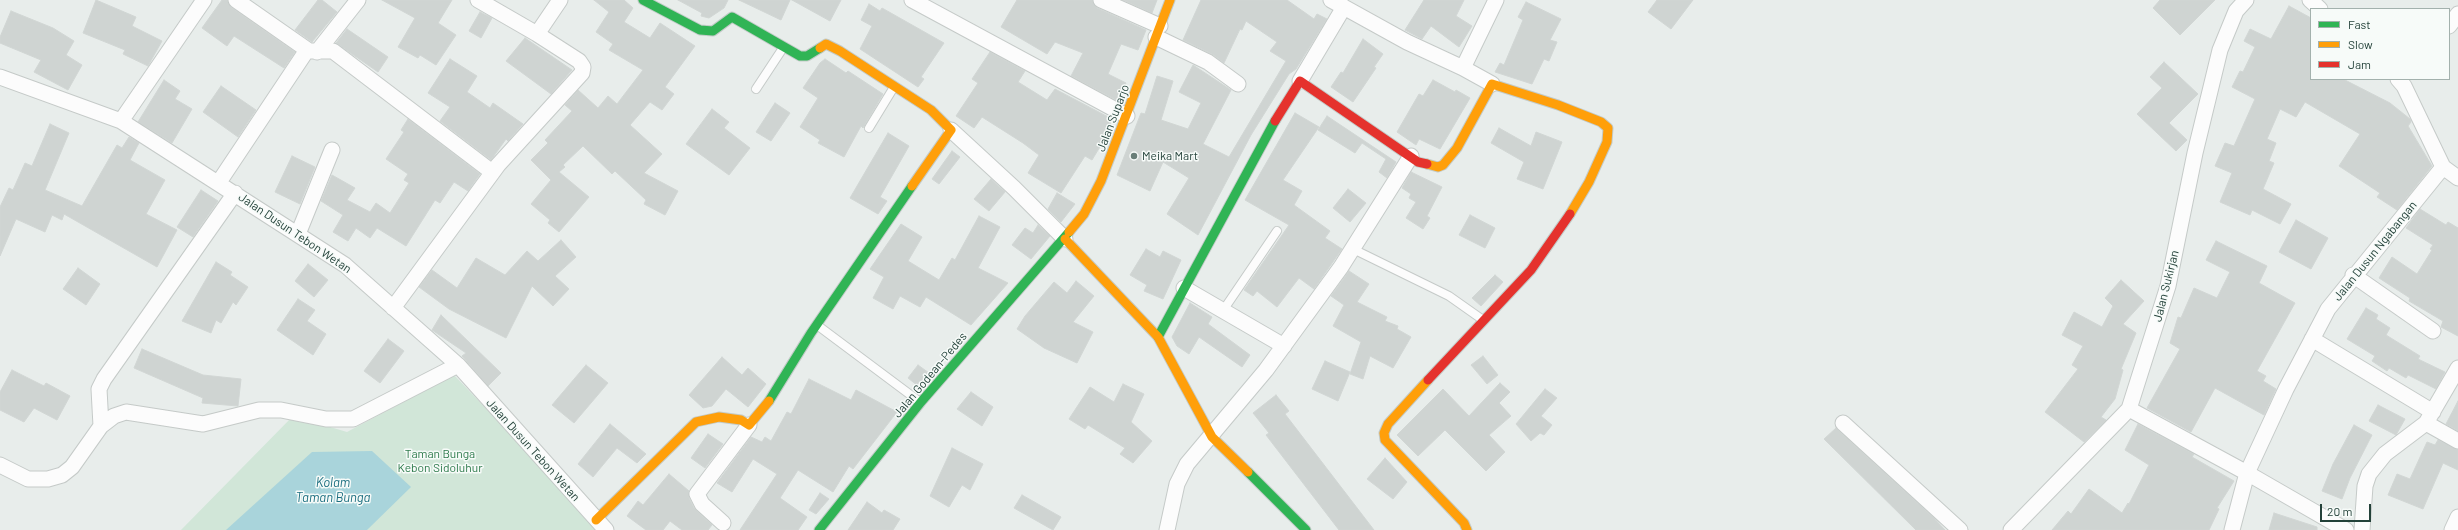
<!DOCTYPE html>
<style>
body{margin:0}
#map{position:relative;width:2458px;height:530px;overflow:hidden;background:#e8edeb;font-family:Barlow,sans-serif}
canvas{display:block}
.legend{position:absolute;left:2310px;top:8px;width:140px;height:72px;box-sizing:border-box;background:#f7fbf9;border:1px solid #a3b1ad;margin:0;padding:5px 7px;list-style:none;font-size:12px;color:#24423a}
.legend li{display:flex;align-items:center;gap:8px;height:20px}
.legend b{width:20px;border:1px solid #a3b1ad}
.scale{position:absolute;left:2320px;top:504px;width:51px;height:18px;box-sizing:border-box;border:2px solid #24423a;border-top:0;padding-left:5px;font-size:12px;line-height:14px;white-space:nowrap;color:#24423a;-webkit-text-stroke:3px #f7fbf9;paint-order:stroke}
</style>
<div id="map">
<canvas width="2458" height="530"></canvas>
<ul class="legend">
<li><b style="height:5px;background:#30b455"></b>Fast</li>
<li><b style="height:5px;background:#ff9f0a"></b>Slow</li>
<li><b style="height:5px;background:#e5322d"></b>Jam</li>
</ul>
<div class="scale">20 m</div>
</div>
<script>
const c = document.querySelector('canvas').getContext('2d');
c.lineJoin = 'round';
function fillPath(path, color) { c.fillStyle = color; c.fill(path, 'evenodd'); }
const toPath = rows => new Path2D(rows.map(r => 'M' + r).join(''));
function strokePath(path, color, width, dash) { c.strokeStyle = color; c.lineWidth = width; c.lineCap = dash ? 'butt' : 'round'; c.setLineDash(dash || []); c.stroke(path); }
function write(font, color, halo, rows, align = 'center') {
  c.font = font + ' Barlow,sans-serif'; c.lineWidth = 3; c.setLineDash([]); c.textBaseline = 'middle'; c.strokeStyle = halo; c.fillStyle = color; for (const [text, x, y, turn = 0] of rows) {
    c.save(); c.translate(x, y); c.rotate((+turn || 0) * Math.PI / 180); c.textAlign = isNaN(turn) ? turn : align; if (halo) c.strokeText(text, 0, 0); c.fillText(text, 0, 0); c.restore();
  }
}
fillPath(toPath([
 [454,375,602,530,181,530,293,416,347,432]
]), '#d1e6d8');
fillPath(toPath([
 [372,451,411,487,367,530,226,530,312,452]
]), '#a9d4db');
const building = toPath([
 [96,0,136,17,132,26,162,41,148,66,123,54,125,50,83,33,96,0],
 [222,0,227,0,231,7,295,52,284,68,234,36,227,46,202,28,222,0],
 [318,0,322,0,337,12,312,42,295,30,318,0],
 [382,0,452,0,438,23,456,35,436,65,420,55,418,58,398,47,415,18,382,0],
 [594,0,624,0,633,8,624,22,650,38,660,23,695,46,665,87,674,94,662,110,650,102,630,125,662,154,644,173,678,191,665,215,644,204,646,200,615,171,612,174,583,146,563,165,565,167,559,172,589,197,559,232,548,223,550,220,531,204,551,180,531,160,548,143,545,140,572,111,565,105,578,90,598,108,608,96,617,104,643,70,609,50,613,44,596,32,609,12,594,0],
 [678,0,728,0,724,8,709,18,701,16,702,13,678,0],
 [739,0,790,0,781,20,739,0],
 [792,0,841,0,830,21,792,0],
 [1017,0,1092,0,1097,8,1146,30,1138,50,1121,44,1108,74,1126,83,1118,101,1071,76,1083,53,1055,42,1047,54,1001,27,1017,0],
 [1123,0,1157,0,1152,13,1123,0],
 [1201,0,1287,0,1314,19,1317,14,1327,19,1296,69,1289,74,1251,135,1198,235,1167,214,1189,178,1163,162,1150,191,1117,175,1141,113,1145,114,1157,76,1173,81,1161,120,1188,129,1201,103,1179,92,1193,65,1231,90,1203,144,1229,157,1286,61,1270,51,1277,42,1246,21,1242,30,1240,29,1224,63,1212,54,1183,40,1201,0],
 [1424,0,1464,0,1456,16,1472,26,1459,47,1431,26,1422,39,1405,30,1424,0],
 [1657,0,1693,0,1671,29,1648,12,1657,0],
 [2160,0,2215,0,2180,35,2153,8,2160,0],
 [1526,2,1561,19,1550,40,1557,42,1549,61,1544,59,1532,84,1495,72,1500,63,1504,65,1523,20,1518,17,1526,2],
 [869,4,880,11,882,8,944,43,921,77,924,79,918,87,860,49,872,26,861,20,869,4],
 [2289,6,2311,18,2311,79,2343,79,2390,103,2410,119,2411,122,2408,126,2432,166,2397,210,2377,197,2380,193,2339,166,2360,134,2305,102,2296,117,2280,109,2267,139,2276,143,2269,161,2274,163,2263,189,2291,204,2280,224,2252,210,2250,215,2220,202,2232,173,2215,166,2225,143,2234,146,2255,99,2232,87,2240,71,2243,72,2255,47,2244,41,2250,29,2271,39,2289,6],
 [11,11,53,28,74,41,66,55,82,65,68,90,34,72,41,60,0,43,0,37,11,11],
 [480,12,492,18,481,38,469,31,480,12],
 [347,29,388,57,378,72,336,43,347,29],
 [525,38,572,70,551,94,506,61,525,38],
 [1363,39,1383,54,1374,67,1376,68,1353,102,1331,87,1341,72,1343,73,1363,39],
 [990,52,1025,71,1018,82,1047,100,1055,89,1112,119,1104,140,1092,160,1085,156,1061,193,1028,173,1039,155,1023,143,982,117,974,128,956,116,978,83,972,79,990,52],
 [450,59,477,76,467,92,490,108,493,103,523,124,508,141,506,139,491,160,440,121,450,107,428,93,450,59],
 [825,59,846,73,848,71,883,94,863,128,861,126,844,157,818,143,820,140,800,127,818,98,803,88,820,63,825,59],
 [2164,62,2198,94,2169,123,2187,140,2176,151,2137,114,2162,88,2150,77,2164,62],
 [164,80,180,91,175,99,192,109,172,143,138,122,164,80],
 [1433,80,1455,92,1456,90,1470,98,1440,149,1419,139,1416,145,1397,132,1419,94,1423,96,1433,80],
 [221,86,256,110,238,137,203,112,221,86],
 [775,103,790,113,771,141,756,132,775,103],
 [712,109,729,122,724,128,750,148,729,175,686,144,712,109],
 [1295,113,1319,127,1283,180,1302,191,1294,205,1330,231,1325,238,1342,249,1314,289,1299,278,1277,307,1257,291,1253,296,1244,290,1289,225,1245,200,1295,113],
 [1327,116,1396,162,1387,178,1379,172,1386,159,1362,143,1355,153,1318,130,1327,116],
 [408,119,480,174,468,191,454,182,440,203,435,200,406,246,377,228,370,238,356,228,348,241,333,232,343,215,321,201,332,175,355,188,347,200,370,212,376,203,390,213,409,183,404,180,408,174,386,159,404,132,401,130,408,119],
 [50,124,69,133,45,190,82,206,117,145,122,148,129,137,139,143,130,160,165,180,146,214,177,230,157,267,64,214,62,220,52,215,45,232,16,219,0,256,0,207,9,188,13,190,25,163,32,166,50,124],
 [1499,128,1531,146,1536,132,1562,142,1543,189,1517,179,1524,162,1491,143,1499,128],
 [888,133,909,146,880,197,887,201,878,214,850,198,888,133],
 [952,151,960,157,939,184,932,179,952,151],
 [292,156,315,167,300,204,275,192,292,156],
 [1411,172,1442,187,1427,216,1430,218,1423,229,1406,218,1416,202,1409,198,1411,194,1402,188,1411,172],
 [991,179,1005,192,989,211,974,199,991,179],
 [1348,189,1366,203,1350,222,1333,208,1348,189],
 [201,190,218,201,193,237,177,227,201,190],
 [1057,193,1075,204,1061,222,1048,209,1057,193],
 [2420,209,2446,225,2448,222,2458,228,2458,336,2441,327,2443,321,2409,301,2410,298,2379,278,2392,257,2417,274,2432,250,2430,249,2433,245,2406,228,2420,209],
 [1470,215,1495,228,1485,248,1459,235,1470,215],
 [979,216,1000,227,978,268,1008,283,971,325,926,297,920,307,900,296,893,309,873,298,884,277,870,269,901,224,922,237,908,261,939,280,952,258,955,260,979,216],
 [2296,220,2328,238,2311,269,2279,252,2296,220],
 [1038,225,1050,236,1031,259,1012,245,1025,228,1033,233,1038,225],
 [561,240,576,257,555,276,569,289,553,306,532,286,506,338,449,309,419,287,432,270,457,288,476,258,505,275,527,251,538,261,561,240],
 [2216,241,2267,266,2259,283,2295,303,2257,371,2266,376,2263,381,2276,389,2264,415,2215,388,2191,432,2147,408,2180,349,2170,343,2178,317,2181,318,2194,288,2217,298,2230,272,2206,260,2216,241],
 [1146,249,1160,257,1163,251,1181,260,1163,299,1144,291,1147,285,1130,275,1146,249],
 [216,262,232,272,230,275,248,287,236,305,233,302,221,323,216,320,211,333,182,321,216,262],
 [308,264,328,280,314,297,295,281,308,264],
 [78,268,100,284,86,305,63,289,78,268],
 [1349,271,1369,284,1357,302,1387,317,1385,321,1398,326,1397,329,1411,337,1393,368,1370,356,1363,379,1350,374,1361,342,1333,326,1344,305,1331,296,1349,271],
 [1495,275,1503,282,1481,306,1472,298,1495,275],
 [2121,280,2144,301,2123,324,2136,333,2121,369,2123,370,2115,399,2101,417,2106,420,2084,442,2045,412,2078,369,2072,365,2083,346,2062,335,2074,312,2102,327,2113,306,2105,298,2121,280],
 [1076,281,1094,296,1073,322,1093,332,1077,363,1044,348,1017,329,1025,316,1054,282,1067,293,1076,281],
 [298,299,315,310,307,321,326,334,313,355,277,330,298,299],
 [1190,303,1212,317,1208,324,1250,355,1242,367,1199,337,1189,354,1177,346,1172,337,1190,303],
 [2366,308,2378,315,2376,319,2390,328,2386,335,2420,356,2418,359,2445,372,2436,389,2408,375,2406,378,2389,368,2387,371,2372,361,2375,356,2347,339,2366,308],
 [441,315,501,373,488,386,462,356,466,353,432,330,441,315],
 [388,339,404,351,380,383,364,371,388,339],
 [142,349,203,375,241,379,238,406,202,403,203,398,134,368,142,349],
 [1483,356,1498,375,1487,384,1471,365,1483,356],
 [722,357,742,375,748,368,766,384,748,407,726,389,712,406,703,408,689,395,722,357],
 [1325,361,1350,372,1338,401,1312,389,1325,361],
 [586,365,608,383,574,423,552,405,586,365],
 [918,365,929,373,918,386,908,378,918,365],
 [12,370,44,386,46,383,70,396,57,420,34,408,24,422,0,410,0,392,12,370],
 [809,379,851,400,856,390,897,412,853,469,849,466,833,492,798,470,780,498,807,517,798,530,740,530,777,474,753,459,732,492,717,483,751,437,762,442,765,437,771,441,787,412,791,414,809,379],
 [1500,383,1510,392,1499,403,1511,416,1489,435,1505,452,1486,471,1445,430,1418,456,1397,435,1443,389,1469,416,1500,383],
 [1123,384,1144,394,1131,422,1152,441,1133,463,1120,454,1125,448,1088,425,1085,429,1069,419,1090,387,1114,402,1123,384],
 [1545,389,1557,398,1541,416,1552,425,1544,435,1540,433,1531,441,1516,424,1545,389],
 [971,392,993,407,982,426,957,409,971,392],
 [1276,395,1289,411,1285,414,1374,530,1339,530,1266,435,1269,433,1253,413,1276,395],
 [2458,401,2458,431,2446,424,2458,401],
 [2378,405,2405,419,2396,435,2369,421,2378,405],
 [610,424,646,454,637,463,617,448,593,477,578,464,610,424],
 [2138,424,2194,454,2192,457,2234,481,2217,508,2219,509,2209,530,2052,530,2068,511,2071,514,2089,489,2122,513,2128,503,2129,504,2149,465,2125,450,2138,424],
 [2354,425,2372,435,2350,478,2342,499,2322,491,2333,464,2354,425],
 [1836,428,1933,517,1945,530,1916,530,1824,439,1836,428],
 [708,434,723,444,705,468,691,458,708,434],
 [2438,440,2458,450,2458,470,2443,463,2423,509,2388,495,2397,474,2410,479,2427,442,2435,445,2438,440],
 [952,448,983,464,970,490,962,485,949,507,930,496,952,448],
 [1385,458,1407,482,1393,499,1367,479,1385,458],
 [669,474,689,491,689,498,694,508,712,525,708,530,682,530,670,521,663,530,646,530,627,516,638,501,643,505,669,474],
 [820,493,829,499,816,514,809,510,820,493],
 [1022,495,1061,517,1053,530,1014,508,1022,495],
 [867,502,882,513,884,510,900,519,893,530,848,530,867,502],
 [2274,513,2317,527,2317,530,2269,530,2274,513]
]);
fillPath(building, '#cfd4d2');
strokePath(building, '#d1d6d4', 1);
const lane = toPath([
 [756,89,783,48],
 [869,128,894,87],
 [1353,249,1449,296,1483,320],
 [1222,312,1277,231],
 [817,325,920,402]
]);
const street = toPath([
 [236,0,309,51,333,51,492,172],
 [912,0,1127,116],
 [1101,0,1160,26],
 [1331,0,1407,42,1463,68],
 [2310,0,2320,9],
 [2449,26,2458,14],
 [537,34,560,0],
 [1156,37,1208,62,1238,84],
 [317,52,358,0],
 [0,77,121,121,345,265,458,365,606,530],
 [2398,79,2404,86,2443,167,2458,178],
 [1300,81,1344,7],
 [1492,84,1463,68,1496,0],
 [121,121,204,0],
 [951,130,1014,188,1065,239],
 [219,182,307,50],
 [298,234,332,150],
 [2353,275,2433,331],
 [1184,288,1284,346],
 [393,308,498,165,582,73,583,67,579,61,537,34,478,0],
 [2312,339,2433,412],
 [2129,409,2247,473,2346,530],
 [1843,423,1960,530],
 [2426,423,2458,441],
 [101,426,99,389,104,379,235,193],
 [0,465,28,479,48,479,62,475,72,467,101,426,114,416,126,412,203,424,259,410,281,410,326,419,353,419,458,365],
 [723,523,702,504,697,494,749,425],
 [1167,530,1177,484,1187,464,1266,370,1341,267,1411,156],
 [2011,530,2129,409,2168,286,2195,153,2220,50,2236,11,2246,0],
 [2232,530,2247,473,2286,389,2328,309,2443,167],
 [2362,530,2365,486,2369,474,2385,454,2426,423,2458,368],
 [2452,530,2458,517]
]);
const fast = toPath([
 [643,0,700,30,713,31,732,17,800,56,807,56,820,48],
 [1158,337,1275,121],
 [769,401,811,333,912,186],
 [1248,472,1306,530],
 [819,530,921,402,1069,232]
]);
const slow = toPath([
 [820,48,826,44,840,51,931,110,951,130,912,186],
 [1427,164,1438,167,1443,165,1457,148,1492,84,1558,105,1601,122,1608,128,1607,142,1589,182,1570,214],
 [1069,232,1084,214,1101,181,1170,0],
 [1065,239,1158,337,1212,437,1248,472],
 [1428,380,1388,424,1384,433,1385,440,1464,523,1467,530],
 [596,520,696,422,719,417,741,420,749,425,769,401]
]);
const jam = toPath([
 [1275,121,1300,81,1418,162,1427,164],
 [1428,380,1531,270,1570,214]
]);
strokePath(lane, '#c5cac8', 10);
strokePath(street, '#c5cac8', 17);
strokePath(fast, '#c3cbc8', 11);
strokePath(slow, '#c3cbc8', 11);
strokePath(jam, '#c3cbc8', 11);
strokePath(lane, '#fcfcfc', 8);
strokePath(street, '#fcfcfc', 15);
strokePath(fast, '#30b455', 9);
strokePath(slow, '#ff9f0a', 9);
strokePath(jam, '#e5322d', 9);
for (const [x, y, r, color] of [
 [1134,156,4,"#697e78"]
]) { const dot = new Path2D(); dot.arc(x, y, r, 0, 2 * Math.PI); c.fillStyle = color; c.fill(dot); strokePath(dot, '#f7fbf9', 1.5); }
write('12px', '#24423a', '#f7fbf9', [
 ["Jalan Suparjo",1113,118,-69],
 ["Jalan Dusun Tebon Wetan",295,233,34],
 ["Jalan Dusun Ngabangan",2375,251,-51],
 ["Jalan Sukirjan",2166,286,-76],
 ["Jalan Godean-Pedes",930,375,-50],
 ["Jalan Dusun Tebon Wetan",533,450,48]
]);
write('12px', '#24423a', '#f7fbf9', [
 ["Meika Mart",1142,156]
], 'left');
write('12px', '#2d7a4b', '#f7fbf9', [
 ["Taman Bunga",440,454],
 ["Kebon Sidoluhur",440,468]
]);
write('italic 13px', '#1c6f80', '#f7fbf9', [
 ["Kolam",333,483],
 ["Taman Bunga",333,498]
]);
</script>
